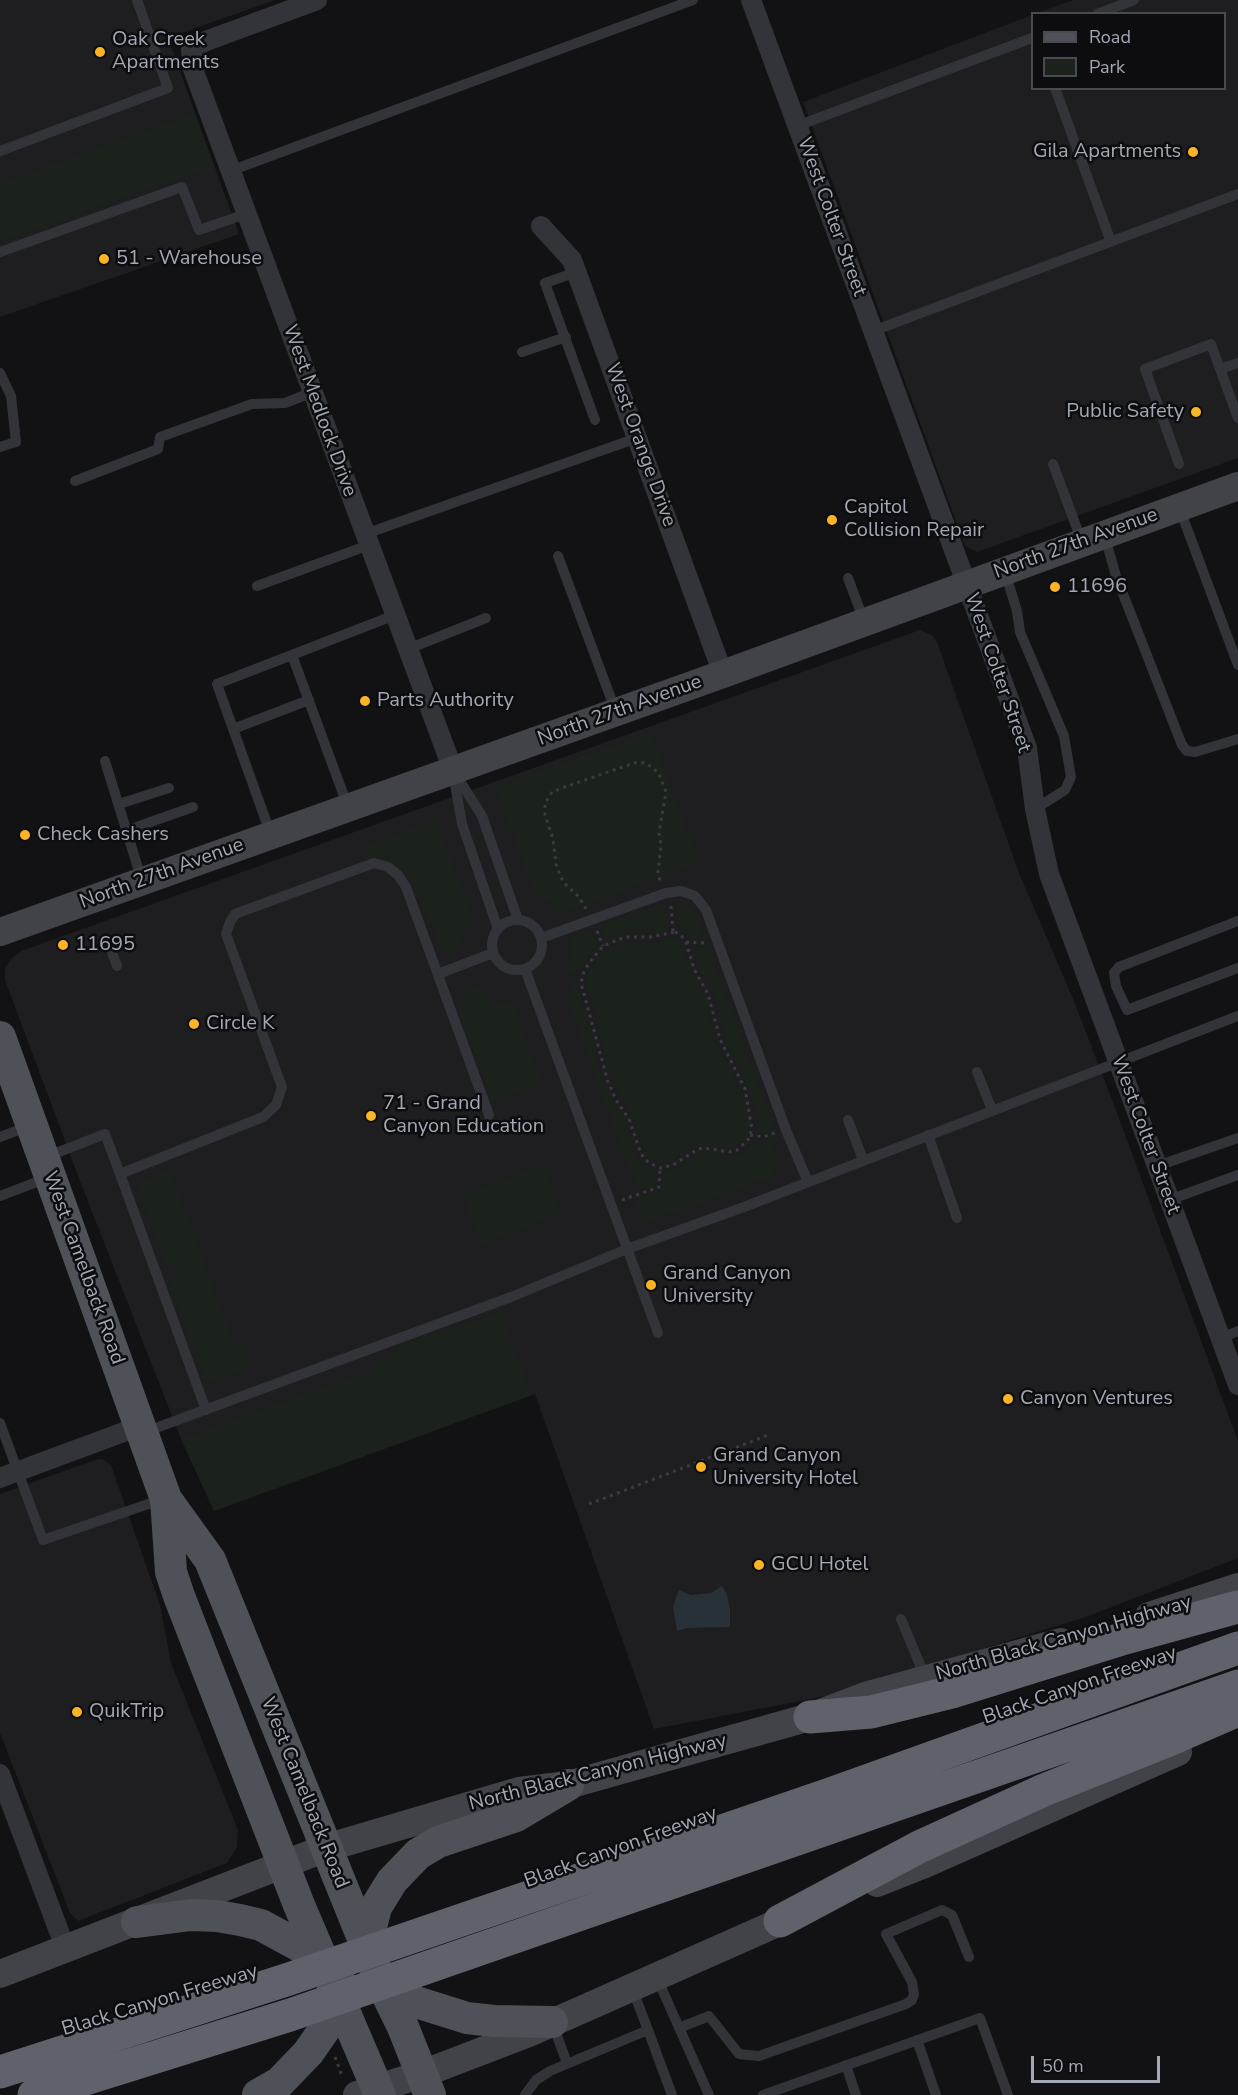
<!DOCTYPE html>
<style>
body{margin:0}
#map{position:relative;width:1238px;height:2095px;overflow:hidden;background:#121214;font-family:"Nunito Sans",sans-serif}
canvas{display:block}
.legend{position:absolute;left:1031px;top:12px;width:195px;height:78px;box-sizing:border-box;background:#0d0d0f;border:2px solid #494b51;margin:0;padding:8px 10px;list-style:none;font-size:18px;color:#a3a8b5}
.legend li{display:flex;align-items:center;gap:12px;height:30px}
.legend b{width:30px;border:2px solid #494b51}
.scale{position:absolute;left:1031px;top:2056px;width:129px;height:27px;box-sizing:border-box;border:3px solid #a3a8b5;border-top:0;padding-left:8px;font-size:18px;line-height:21px;white-space:nowrap;color:#a3a8b5;-webkit-text-stroke:4px #0d0d0f;paint-order:stroke}
</style>
<div id="map">
<canvas width="1238" height="2095"></canvas>
<ul class="legend">
<li><b style="height:8px;background:#4f5158"></b>Road</li>
<li><b style="height:16px;background:#1a221b"></b>Park</li>
</ul>
<div class="scale">50 m</div>
</div>
<script>
const c = document.querySelector('canvas').getContext('2d');
c.lineJoin = 'round';
function fillPath(path, color) { c.fillStyle = color; c.fill(path, 'evenodd'); }
const toPath = rows => new Path2D(rows.map(r => 'M' + r).join(''));
function strokePath(path, color, width, dash) { c.strokeStyle = color; c.lineWidth = width; c.lineCap = dash ? 'butt' : 'round'; c.setLineDash(dash || []); c.stroke(path); }
function write(font, color, halo, rows, align = 'center') {
  c.font = font + ' "Nunito Sans",sans-serif'; c.lineWidth = 5; c.setLineDash([]); c.textBaseline = 'middle'; c.strokeStyle = halo; c.fillStyle = color; for (const [text, x, y, turn = 0] of rows) {
    c.save(); c.translate(x, y); c.rotate((+turn || 0) * Math.PI / 180); c.textAlign = isNaN(turn) ? turn : align; if (halo) c.strokeText(text, 0, 0); c.fillText(text, 0, 0); c.restore();
  }
}
fillPath(toPath([
 [0,0,275,0,168,38,239,234,0,317],
 [1073,0,1238,0,1238,458,977,552,965,546,803,102,1032,15,1032,88,1224,88,1224,14,1037,13],
 [920,630,932,635,937,642,1019,873,1074,1001,1114,1105,1238,1441,1238,1558,1086,1617,832,1695,654,1729,535,1394,214,1511,181,1439,78,1176,5,980,5,968,12,958,21,951],
 [102,1459,111,1465,160,1605,171,1663,238,1830,237,1847,227,1863,78,1921,70,1913,0,1733,0,1494,95,1460]
]), '#1e1e21');
fillPath(toPath([
 [195,113,214,166,0,242,0,183],
 [650,732,699,862,561,914,553,905,535,894,495,787],
 [436,819,472,917,466,923,460,948,451,953,442,951,408,875,385,861,369,859,363,847],
 [675,901,682,903,693,910,706,940,688,936,679,930],
 [666,902,668,928,666,931,661,933,634,934,608,940,604,939,599,926],
 [591,929,597,945,595,948,581,968,564,975,571,955,571,947,568,938],
 [676,939,683,945,692,975,708,1001,713,1038,740,1088,750,1119,750,1129,748,1137,744,1142,733,1147,727,1148,700,1143,689,1147,673,1161,659,1163,652,1162,644,1154,634,1118,611,1081,607,1071,598,1022,588,995,585,981,587,975,598,959,608,949,626,943,647,943],
 [693,944,709,948,775,1129,760,1134,757,1133,758,1113,753,1099,739,1066,724,1042,716,999,698,968],
 [577,978,579,993,593,1033,597,1065,603,1082,626,1121,635,1153,642,1164,656,1173,655,1185,638,1191,566,996],
 [480,986,494,1000,514,1006,542,1084,492,1102,455,1001,465,995,472,987],
 [772,1139,778,1160,778,1166,770,1177,682,1211,674,1211,644,1223,635,1200,662,1189,665,1172,679,1167,701,1151,733,1156,741,1154,751,1146],
 [543,1165,561,1214,481,1245,462,1195],
 [169,1169,236,1349,243,1346,251,1367,206,1383,168,1281,179,1275,174,1264,166,1267,138,1185],
 [501,1312,511,1335,505,1340,504,1345,509,1351,515,1352,532,1395,214,1511,181,1439,372,1370,406,1343]
]), '#1a221b');
fillPath(toPath([
 [722,1586,727,1595,730,1609,730,1627,687,1628,677,1631,673,1607,679,1590,691,1595,711,1593]
]), '#283138');
strokePath(toPath([
 [671,906,673,932],
 [586,909,579,897,564,883,560,875,556,864,553,839,545,815,545,803,552,792,565,787,637,762,645,763,653,768,659,774,666,792,659,833,661,845,658,872,660,881],
 [597,931,603,946],
 [675,932,681,935,686,942,694,969,708,994,720,1039,745,1089,752,1129,748,1140,737,1150,729,1152,704,1148,698,1149,673,1165,660,1168,649,1163,641,1154,629,1119,616,1100,608,1082,581,983,584,971,589,963,603,946,625,937,650,937,675,932],
 [686,942,705,943],
 [750,1135,763,1137,775,1133],
 [622,1200,659,1187,660,1168],
 [589,1504,771,1434],
 [335,2057,342,2076]
]), '#393b40', 3, [3, 4.5]);
strokePath(toPath([
 [1097,14,1134,0],
 [1055,88,1111,242],
 [797,126,1032,38],
 [0,151,168,88,137,0],
 [230,171,693,0],
 [0,252,182,187,199,230,246,214],
 [577,272,545,283,595,420],
 [873,331,1238,194],
 [522,352,566,337],
 [1220,369,1238,363],
 [0,373,11,396,16,442,0,447],
 [1053,464,1082,542],
 [1179,464,1145,369,1211,344,1238,418],
 [75,481,158,449,160,437,252,404,285,403,313,392],
 [1179,507,1238,665],
 [365,534,637,438],
 [1105,537,1116,576,1182,745,1187,751,1195,752,1238,739],
 [558,556,616,712],
 [1005,572,1017,611,1020,632,1064,736,1071,777,1065,790,1035,809],
 [848,578,864,621],
 [257,586,369,545],
 [408,649,486,618],
 [292,655,348,807],
 [233,729,309,700],
 [105,761,142,881],
 [453,773,462,824,498,929],
 [456,775,482,816,518,920],
 [119,804,169,788],
 [128,830,193,807],
 [271,835,217,684,395,615],
 '492 945a25 25 0 1 1 50 0a25 25 0 1 1-50 0Z',
 [1238,921,1119,967,1114,973,1116,986,1127,1010,1238,968],
 [541,938,666,893,681,891,695,896,706,910,786,1130,808,1182],
 [110,947,117,966],
 [525,969,658,1333],
 [438,974,493,953],
 [977,1072,992,1110],
 [848,1120,863,1160],
 [928,1135,957,1218],
 [0,1137,29,1126],
 [46,1157,105,1134,120,1174,263,1117,276,1105,282,1087,226,934,230,922,235,914,374,863,388,867,398,875,406,887,489,1115],
 [1157,1166,1238,1138],
 [120,1174,206,1410],
 [0,1196,47,1178],
 [1169,1200,1238,1175],
 [1221,1338,1238,1331],
 [0,1423,43,1540,163,1499],
 [145,1432,511,1297,627,1249,744,1207,1238,1016],
 [901,1619,926,1679],
 [657,1978,709,2095],
 [553,2025,567,2063],
 [679,2028,709,2016,739,2054,759,2056,906,2004,912,2000,914,1994,912,1982,886,1934,942,1910,952,1915,969,1957],
 [648,2030,672,2095],
 [917,2040,936,2095],
 [846,2065,856,2095],
 [525,2095,536,2080,550,2071,648,2030,632,1988],
 [763,2095,980,2018,1008,2095]
]), '#333439', 10);
strokePath(toPath([
 [317,0,206,41,191,50,193,69,453,770],
 [751,0,1027,748,1035,809,1049,874,1238,1385],
 [541,226,572,260,723,674],
 [0,1478,140,1426],
 [0,1774,66,1950]
]), '#333439', 20);
strokePath(toPath([
 [0,932,723,674,1238,486],
 [1149,1616,1238,1587],
 [877,1883,925,1864,1178,1752],
 [0,1974,326,1848,519,1791,568,1785,810,1717,865,1696,1061,1642],
 [357,2095,422,2074,529,2033,800,1913]
]), '#414349', 28);
strokePath(toPath([
 [0,1037,166,1499,171,1572,179,1596,299,1905,380,2095],
 [166,1499,210,1560,379,1978,403,2027,430,2095],
 [137,1922,191,1915,217,1916,240,1920,261,1925,327,1961],
 [365,1951,376,1907,392,1881,418,1854,438,1842,516,1816,568,1785],
 [380,1978,416,2002,467,2018,494,2021,552,2022],
 [258,2095,279,2083,308,2053,324,2030,340,1982]
]), '#4f5158', 32);
strokePath(toPath([
 [810,1717,871,1712,952,1692,1125,1638,1238,1607],
 [780,1921,919,1847,1044,1790,1164,1742,1238,1710],
 [0,2072,289,1979,827,1795,1238,1648],
 [34,2095,290,2015,1238,1686]
]), '#5f626a', 33);
for (const [x, y, r, color] of [
 [100,52,6,"#fbb524"],
 [1193,152,6,"#fbb524"],
 [104,259,6,"#fbb524"],
 [1196,412,6,"#fbb524"],
 [832,520,6,"#fbb524"],
 [1055,587,6,"#fbb524"],
 [365,701,6,"#fbb524"],
 [25,835,6,"#fbb524"],
 [63,945,6,"#fbb524"],
 [194,1024,6,"#fbb524"],
 [371,1116,6,"#fbb524"],
 [651,1285,6,"#fbb524"],
 [1008,1399,6,"#fbb524"],
 [701,1467,6,"#fbb524"],
 [759,1565,6,"#fbb524"],
 [77,1712,6,"#fbb524"]
]) { const dot = new Path2D(); dot.arc(x, y, r, 0, 2 * Math.PI); c.fillStyle = color; c.fill(dot); strokePath(dot, '#0d0d0f', 2); }
write('20px', '#a3a8b5', '#0d0d0f', [
 ["Oak Creek",112,40],
 ["Apartments",112,63],
 ["Gila Apartments",1181,152,"right"],
 ["51 - Warehouse",116,259],
 ["Public Safety",1184,412,"right"],
 ["Capitol",844,508],
 ["Collision Repair",844,531],
 ["11696",1067,587],
 ["Parts Authority",377,701],
 ["Check Cashers",37,835],
 ["11695",75,945],
 ["Circle K",206,1024],
 ["71 - Grand",383,1104],
 ["Canyon Education",383,1127],
 ["Grand Canyon",663,1274],
 ["University",663,1297],
 ["Canyon Ventures",1020,1399],
 ["Grand Canyon",713,1456],
 ["University Hotel",713,1479],
 ["GCU Hotel",771,1565],
 ["QuikTrip",89,1712]
], 'left');
write('20px', '#a3a8b5', '#0d0d0f', [
 ["West Colter Street",831,217,70],
 ["West Medlock Drive",319,411,70],
 ["West Orange Drive",640,445,70],
 ["North 27th Avenue",1076,544,-20],
 ["West Colter Street",997,673,71],
 ["North 27th Avenue",620,711,-20],
 ["North 27th Avenue",162,874,-20],
 ["West Colter Street",1145,1135,70],
 ["West Camelback Road",83,1268,70],
 ["North Black Canyon Highway",1064,1639,-16],
 ["Black Canyon Freeway",1080,1686,-19],
 ["North Black Canyon Highway",598,1773,-14],
 ["West Camelback Road",304,1793,68],
 ["Black Canyon Freeway",621,1848,-20],
 ["Black Canyon Freeway",160,2001,-17]
]);
</script>
